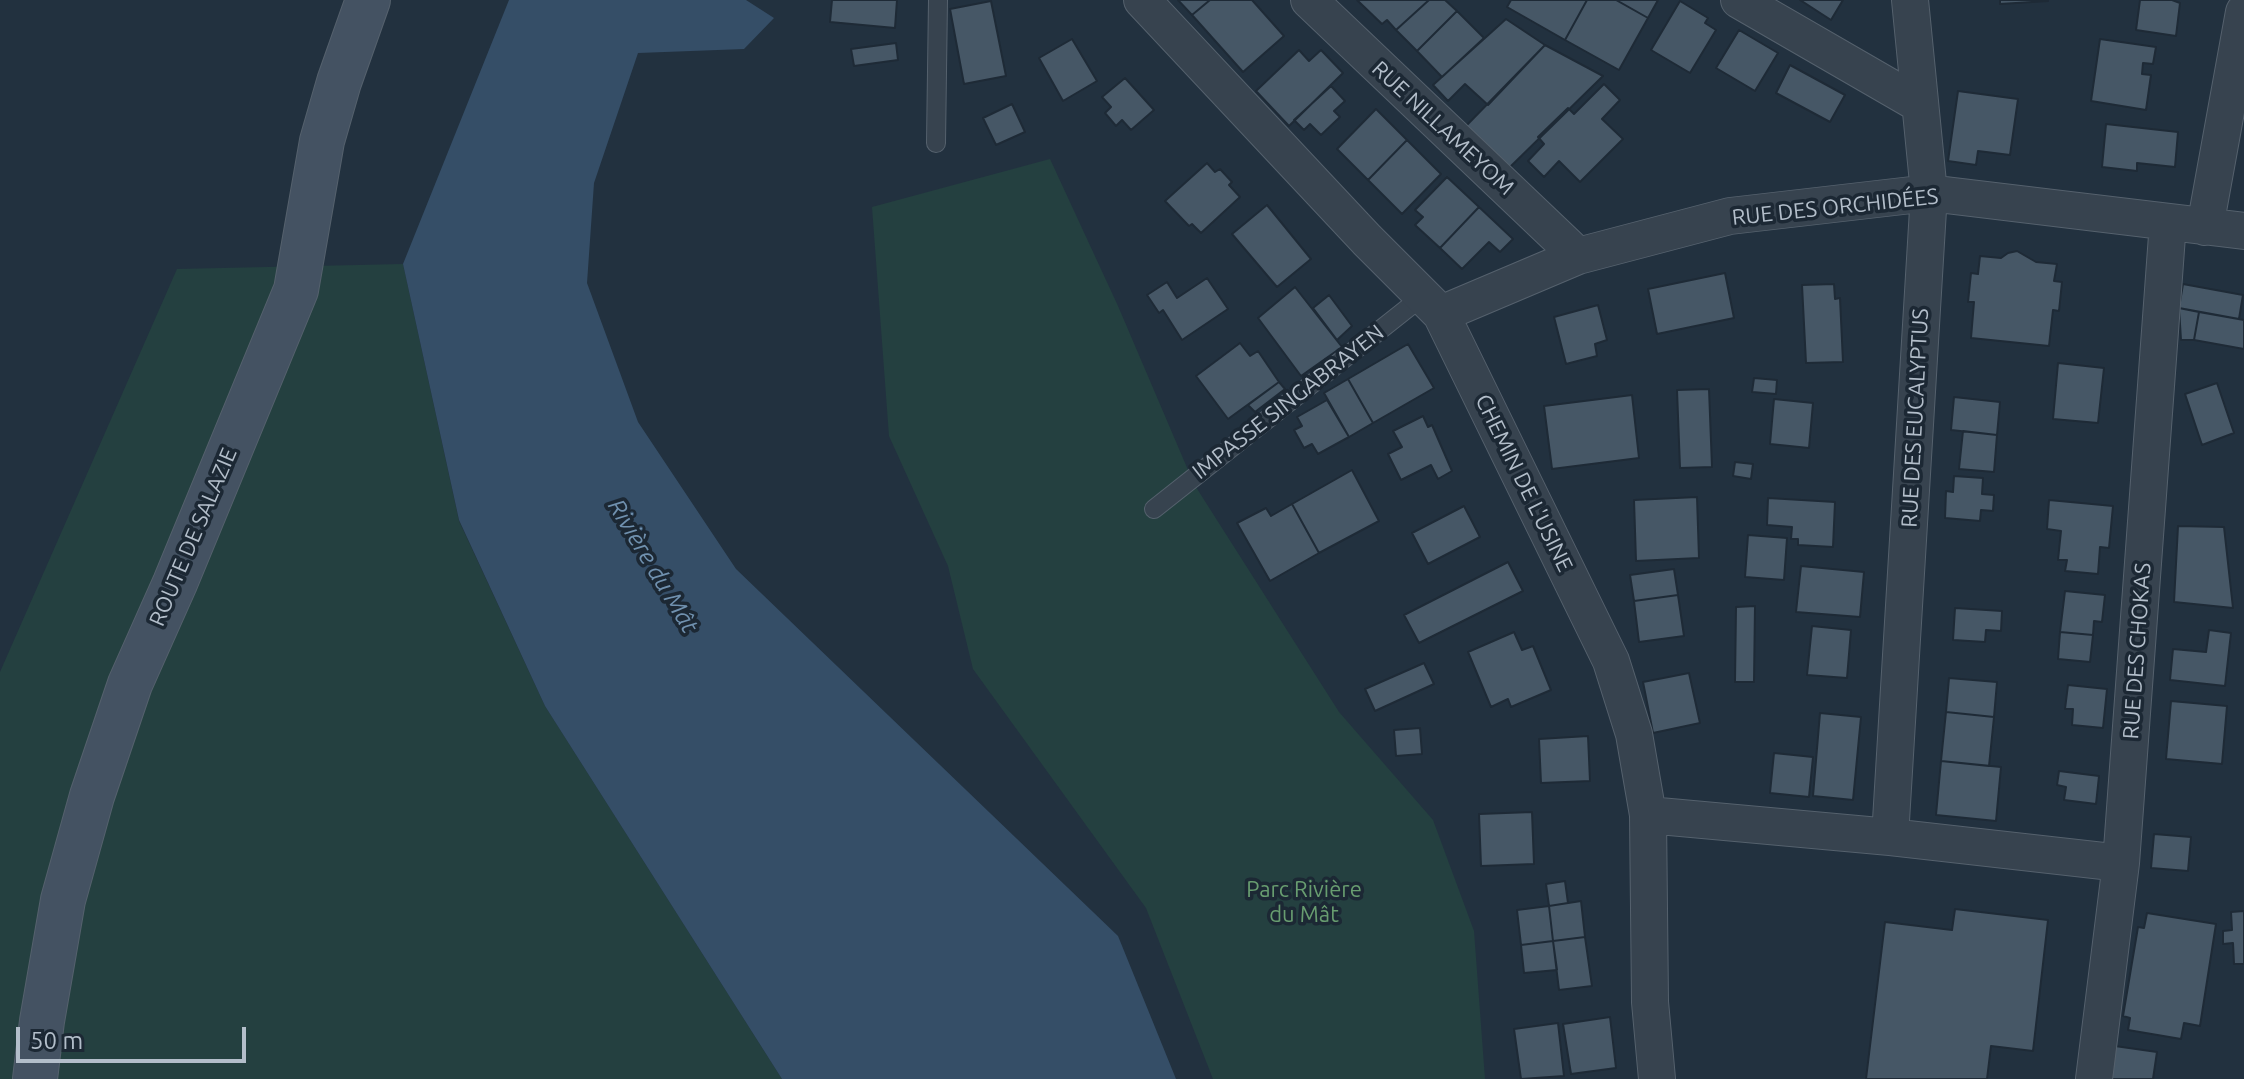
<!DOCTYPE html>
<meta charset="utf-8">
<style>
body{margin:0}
#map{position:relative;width:2244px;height:1079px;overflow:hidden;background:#22313f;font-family:Ubuntu,sans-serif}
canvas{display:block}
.scale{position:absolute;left:16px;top:1027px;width:230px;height:36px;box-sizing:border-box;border:4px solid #b3beca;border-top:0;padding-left:10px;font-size:24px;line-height:28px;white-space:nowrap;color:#b3beca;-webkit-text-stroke:6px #1c2834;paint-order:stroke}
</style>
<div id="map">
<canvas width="2244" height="1079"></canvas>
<div class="scale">50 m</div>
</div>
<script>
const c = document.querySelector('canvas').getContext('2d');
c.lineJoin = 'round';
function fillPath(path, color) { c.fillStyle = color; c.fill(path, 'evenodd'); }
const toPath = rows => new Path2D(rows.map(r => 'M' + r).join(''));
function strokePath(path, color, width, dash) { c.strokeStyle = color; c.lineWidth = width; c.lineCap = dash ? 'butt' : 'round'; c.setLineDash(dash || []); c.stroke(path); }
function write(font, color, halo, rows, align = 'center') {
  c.font = font + ' Ubuntu,sans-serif'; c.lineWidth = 7; c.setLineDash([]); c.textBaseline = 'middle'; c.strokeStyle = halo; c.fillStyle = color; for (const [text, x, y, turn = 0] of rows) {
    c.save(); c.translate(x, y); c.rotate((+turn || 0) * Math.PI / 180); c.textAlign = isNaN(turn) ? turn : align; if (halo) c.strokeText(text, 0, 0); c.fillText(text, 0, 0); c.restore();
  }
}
fillPath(toPath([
 [1050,159,1118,306,1194,484,1339,712,1433,820,1474,931,1485,1079,1213,1079,1146,908,973,669,948,566,889,436,872,207],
 [403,264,459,521,545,706,782,1079,0,1079,0,672,177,269]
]), '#244040');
fillPath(toPath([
 [509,0,746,0,774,18,744,49,638,53,594,183,587,283,638,422,736,569,1118,936,1176,1079,782,1079,545,706,459,520,403,264]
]), '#354e67');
const building = toPath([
 [832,0,897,0,895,28,830,22,832,0],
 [1178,0,1210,0,1192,15,1178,0],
 [1210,0,1252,0,1284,36,1243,72,1192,15,1210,0],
 [1357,0,1429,0,1396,30,1387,20,1382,24,1357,0],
 [1429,0,1445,0,1457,11,1417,51,1396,30,1429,0],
 [1511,0,1587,0,1565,40,1507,7,1511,0],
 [1587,0,1616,0,1648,18,1619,70,1565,40,1587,0],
 [1616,0,1658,0,1648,18,1616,0],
 [1800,0,1843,0,1831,20,1800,0],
 [2000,0,2048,0,2048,1,2000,4,2000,0],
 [2140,0,2172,0,2180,3,2176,36,2136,30,2140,0],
 [991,1,1006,76,964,84,950,9,991,1],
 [1680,1,1708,18,1705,23,1716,30,1690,73,1651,50,1680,1],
 [1457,11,1484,38,1442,77,1417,51,1457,11],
 [1506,19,1545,45,1488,105,1465,84,1448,101,1433,85,1506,19],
 [1739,30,1778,53,1755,91,1716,68,1739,30],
 [1072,39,1097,81,1063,101,1039,58,1072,39],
 [2100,39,2156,47,2153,64,2143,63,2142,74,2151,75,2146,110,2091,101,2100,39],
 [896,43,898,60,854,66,851,49,896,43],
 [1545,45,1603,76,1508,169,1465,127,1545,45],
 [1299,50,1309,61,1321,50,1343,73,1289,126,1256,91,1299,50],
 [1790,65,1845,95,1830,122,1776,93,1790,65],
 [1125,78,1154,110,1131,130,1122,120,1116,126,1105,113,1111,107,1102,97,1125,78],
 [1604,84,1620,100,1602,119,1623,139,1580,182,1559,161,1544,177,1528,161,1544,144,1538,137,1568,108,1574,114,1604,84],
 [1331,86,1345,101,1334,111,1340,117,1321,135,1310,124,1304,130,1294,120,1331,86],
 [1958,91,2018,99,2010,155,1978,151,1976,165,1948,161,1958,91],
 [1012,104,1025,132,996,145,983,118,1012,104],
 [1376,109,1407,140,1368,180,1337,149,1376,109],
 [2106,124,2178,132,2175,167,2137,163,2137,171,2102,167,2106,124],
 [1407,140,1441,174,1402,214,1368,180,1407,140],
 [1207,163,1215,172,1220,169,1232,182,1229,185,1240,197,1201,233,1192,224,1189,226,1165,201,1207,163],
 [1447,177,1479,207,1440,248,1415,225,1423,217,1415,210,1447,177],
 [1267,205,1311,259,1277,287,1232,234,1267,205],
 [1479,207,1513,239,1500,252,1489,242,1462,269,1440,248,1479,207],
 [2017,251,2036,262,2057,264,2054,281,2062,282,2059,311,2053,310,2049,346,1971,338,1974,302,1968,302,1971,273,1978,274,1980,256,2001,258,2008,253,2017,251],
 [1725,273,1734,318,1657,334,1648,289,1725,273],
 [1207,278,1228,309,1182,340,1163,310,1159,313,1147,295,1167,282,1177,298,1207,278],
 [1834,284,1835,299,1840,298,1843,362,1806,363,1802,285,1834,284],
 [2183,284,2243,295,2239,319,2179,308,2183,284],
 [1295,287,1342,347,1301,376,1258,318,1295,287],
 [1329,295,1352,326,1337,340,1313,308,1329,295],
 [1598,305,1607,340,1595,344,1597,356,1566,364,1554,317,1598,305],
 [2179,308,2199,312,2194,340,2181,340,2179,308],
 [2199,312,2244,320,2244,349,2194,340,2199,312],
 [1240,343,1250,356,1258,351,1279,382,1228,419,1196,376,1240,343],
 [1408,344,1434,388,1373,423,1348,379,1408,344],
 [2058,363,2104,368,2098,423,2053,419,2058,363],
 [1754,378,1777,380,1776,394,1752,392,1754,378],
 [1348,379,1373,423,1349,437,1324,393,1348,379],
 [1279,382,1285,389,1255,412,1248,405,1279,382],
 [2217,383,2234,433,2202,445,2185,394,2217,383],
 [1709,389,1712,467,1680,468,1677,390,1709,389],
 [1632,395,1639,458,1552,469,1544,406,1632,395],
 [1954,397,2000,402,1997,435,1951,430,1954,397],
 [1774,399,1813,403,1809,448,1770,444,1774,399],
 [1327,400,1349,437,1318,454,1312,444,1304,448,1294,430,1302,426,1297,417,1327,400],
 [1423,416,1428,427,1432,425,1452,471,1438,479,1431,465,1401,480,1388,454,1402,447,1393,431,1423,416],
 [1963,431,1997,435,1994,472,1959,469,1963,431],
 [1735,462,1753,464,1751,479,1733,476,1735,462],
 [1352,470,1379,521,1319,553,1292,504,1352,470],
 [1954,476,1983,478,1982,494,1994,495,1993,511,1981,510,1980,521,1945,518,1946,491,1953,492,1954,476],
 [1697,497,1699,558,1636,561,1634,500,1697,497],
 [1768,498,1835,502,1833,547,1798,545,1798,539,1791,539,1792,527,1767,525,1768,498],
 [2049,500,2113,506,2109,548,2100,547,2098,574,2065,571,2067,560,2058,560,2061,531,2047,529,2049,500],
 [1292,504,1319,553,1270,581,1237,523,1266,508,1271,516,1292,504],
 [1464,506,1480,537,1428,564,1412,533,1464,506],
 [2178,526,2224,527,2233,608,2174,602,2178,526],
 [1748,535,1787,538,1784,580,1745,577,1748,535],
 [1508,562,1523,591,1419,643,1404,615,1508,562],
 [1801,566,1864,572,1860,617,1796,612,1801,566],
 [1674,569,1678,595,1634,601,1630,575,1674,569],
 [2065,591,2105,595,2102,622,2094,621,2093,635,2060,632,2065,591],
 [1678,595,1684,636,1639,642,1634,601,1678,595],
 [1755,606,1754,682,1735,682,1736,607,1755,606],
 [1955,608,2002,611,2001,631,1986,630,1985,642,1953,640,1955,608],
 [1812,626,1851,630,1847,678,1807,675,1812,626],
 [2209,630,2231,633,2225,686,2170,680,2173,649,2206,652,2209,630],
 [1514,632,1522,650,1533,646,1551,690,1511,707,1508,699,1491,707,1468,652,1514,632],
 [2060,632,2093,635,2090,662,2058,659,2060,632],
 [1424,663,1434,684,1375,711,1365,689,1424,663],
 [1689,673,1700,723,1653,733,1643,682,1689,673],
 [1949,678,1997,682,1994,717,1946,712,1949,678],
 [2068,685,2107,689,2103,728,2072,725,2073,709,2065,709,2068,685],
 [2171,701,2227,706,2222,764,2166,759,2171,701],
 [1946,712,1994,717,1989,766,1941,761,1946,712],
 [1820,713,1861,717,1853,800,1813,796,1820,713],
 [1420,728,1422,754,1396,756,1394,730,1420,728],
 [1588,736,1590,781,1541,783,1539,739,1588,736],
 [1774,753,1813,757,1809,797,1770,793,1774,753],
 [1941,761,2001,767,1996,821,1936,815,1941,761],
 [2059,771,2099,776,2096,804,2064,800,2066,787,2057,785,2059,771],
 [1532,812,1534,864,1481,866,1479,814,1532,812],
 [2154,834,2191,837,2188,871,2151,868,2154,834],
 [1565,881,1568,903,1549,906,1546,884,1565,881],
 [1581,901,1585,937,1553,941,1549,906,1581,901],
 [1549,906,1553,941,1521,945,1517,910,1549,906],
 [1955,909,2048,920,2033,1051,1991,1046,1987,1079,1866,1079,1885,922,1952,930,1955,909],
 [2244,911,2244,964,2234,964,2233,943,2223,944,2223,931,2232,930,2231,912,2244,911],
 [2147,913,2216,924,2200,1026,2184,1023,2181,1039,2128,1030,2130,1018,2123,1016,2138,927,2144,928,2147,913],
 [1585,937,1592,986,1559,990,1553,941,1585,937],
 [1553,941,1557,970,1524,973,1521,945,1553,941],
 [1610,1017,1616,1068,1571,1074,1563,1024,1610,1017],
 [1558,1023,1564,1076,1521,1079,1514,1029,1558,1023],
 [2115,1046,2157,1052,2153,1079,2110,1079,2115,1046]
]);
fillPath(building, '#465766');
strokePath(building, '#1e2a36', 2);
const service = toPath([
 [936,143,938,0],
 [1154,509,1423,296]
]);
const minor = toPath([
 [1142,0,1367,240,1441,314,1611,661,1634,734,1648,815,1650,1002,1657,1079],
 [1309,0,1578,256],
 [1739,0,1919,104],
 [2205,227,2244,12],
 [1441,314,1578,256,1730,216,1929,193,2244,231],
 [1648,815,1890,837,2121,863],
 [1890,837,1929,193,1910,0],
 [2094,1079,2121,863,2168,222]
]);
const secondary = toPath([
 [35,1079,42,1021,63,900,92,796,130,684,175,583,296,290,322,141,339,82,368,0]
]);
strokePath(service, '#55616d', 20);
strokePath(minor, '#55616d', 38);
strokePath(secondary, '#55616d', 46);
strokePath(service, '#37434f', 18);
strokePath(minor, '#37434f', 36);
strokePath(secondary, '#445262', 44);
write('22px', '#b3beca', '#1c2834', [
 ["RUE NILLAMEYOM",1443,128,43],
 ["RUE DES ORCHIDÉES",1835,207,-6],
 ["IMPASSE SINGABRAYEN",1288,402,-38],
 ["RUE DES EUCALYPTUS",1915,418,-87],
 ["CHEMIN DE L'USINE",1524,483,64],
 ["ROUTE DE SALAZIE",193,537,-67],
 ["RUE DES CHOKAS",2137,651,-86]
]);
write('22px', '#689d70', '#1c2834', [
 ["Parc Rivière",1304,890],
 ["du Mât",1304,915]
]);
write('italic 24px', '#7091af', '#1c2834', [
 ["Rivière du Mât",653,566,59]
]);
</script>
